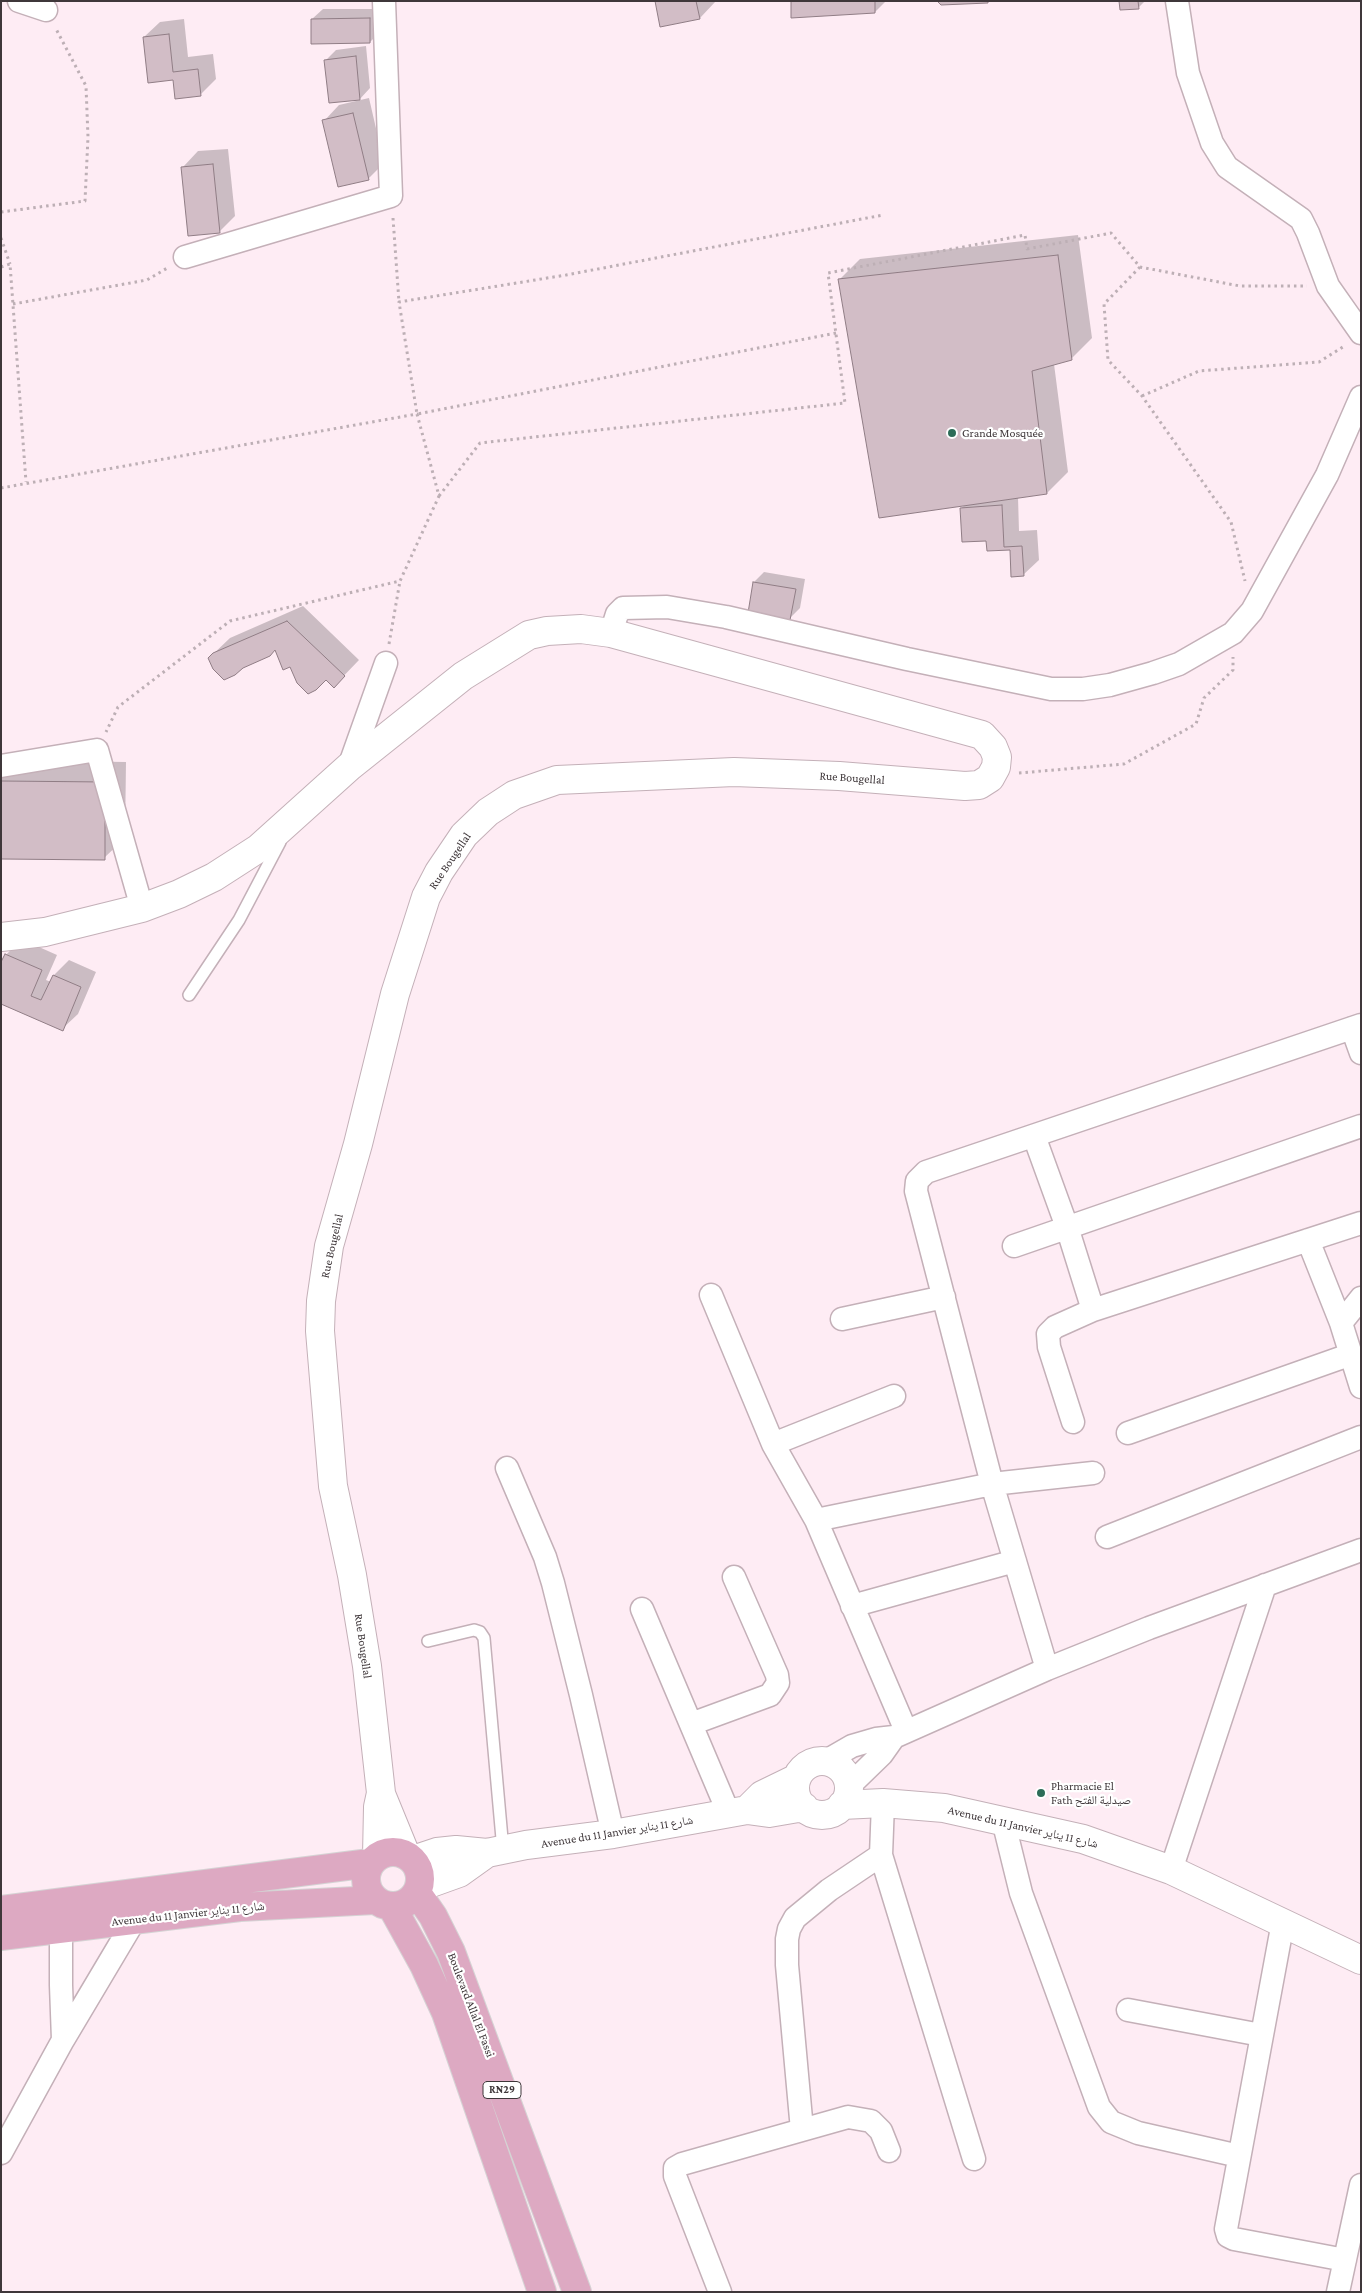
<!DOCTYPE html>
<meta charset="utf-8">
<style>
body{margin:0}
#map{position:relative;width:1362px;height:2293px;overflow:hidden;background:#feecf4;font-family:"Crimson Pro",serif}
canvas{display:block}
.frame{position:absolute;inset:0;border:2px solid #3f373a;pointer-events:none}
</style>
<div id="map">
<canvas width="1362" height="2293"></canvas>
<div class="frame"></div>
</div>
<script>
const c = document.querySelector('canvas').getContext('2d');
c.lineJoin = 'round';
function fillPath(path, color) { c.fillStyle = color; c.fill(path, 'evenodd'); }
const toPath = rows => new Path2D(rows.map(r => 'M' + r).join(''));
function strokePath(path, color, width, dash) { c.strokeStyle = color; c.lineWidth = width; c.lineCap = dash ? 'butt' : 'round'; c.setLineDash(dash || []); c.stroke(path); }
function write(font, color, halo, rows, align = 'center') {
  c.font = font + ' "Crimson Pro","Noto Naskh Arabic",serif'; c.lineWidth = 4.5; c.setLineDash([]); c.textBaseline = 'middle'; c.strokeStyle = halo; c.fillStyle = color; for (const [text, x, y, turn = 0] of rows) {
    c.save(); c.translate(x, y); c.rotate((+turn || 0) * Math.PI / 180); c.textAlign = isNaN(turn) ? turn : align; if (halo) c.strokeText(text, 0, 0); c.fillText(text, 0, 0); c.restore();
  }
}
fillPath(toPath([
 [656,1,716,1,700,18],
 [792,1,886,1,875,12],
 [1121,1,1145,1,1138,8],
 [323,9,380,9,380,32,370,42,312,19],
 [184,19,188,57,213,54,216,79,200,95,174,79,144,37,160,22],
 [366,46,370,88,359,100,326,60,336,50],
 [369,98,384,163,368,179,324,121,339,105],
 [228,149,235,216,219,232,183,167,198,151],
 [1078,235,1092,338,1071,359,1054,364,1068,472,1047,493,1018,497,1019,531,1037,530,1039,560,1023,575,1011,548,988,550,987,540,961,508,965,505,839,280,860,259],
 [764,572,805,579,800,608,790,618,754,582],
 [303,606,359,660,334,686,326,678,291,665,275,648,209,658,230,638],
 [1,760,126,762,125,838,104,858,1,858],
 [21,939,57,955,46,980,51,982,54,975,69,960,96,972,78,1014,62,1029,1,1002,6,955]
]), '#0003');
const building = toPath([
 [655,1,696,1,700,19,660,27,655,1],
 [791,1,875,1,875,13,791,18,791,1],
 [937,1,988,1,988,3,941,5,937,1],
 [1119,1,1138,1,1139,9,1120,10,1119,1],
 [370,18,370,43,311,44,311,19,370,18],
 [169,34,173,72,198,69,201,96,175,99,173,80,148,83,143,37,169,34],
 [356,56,360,100,329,103,324,60,356,56],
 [353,113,369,180,338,187,322,120,353,113],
 [213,164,220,233,188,236,181,167,213,164],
 [1058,255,1072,360,1032,371,1047,494,879,518,838,279,1058,255],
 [1002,505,1004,547,1022,546,1024,576,1011,577,1010,550,987,551,986,541,962,542,960,508,1002,505],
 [753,582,796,589,790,620,748,613,753,582],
 [287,621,345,676,334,688,326,680,316,690,308,694,297,683,290,667,283,670,275,650,270,656,243,668,235,675,224,680,213,669,208,658,213,653,287,621],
 [1,781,105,782,105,860,1,859,1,781],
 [5,954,42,970,31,996,41,1000,53,975,81,987,63,1031,1,1004,1,962,5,954]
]);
fillPath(building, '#d2bdc6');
strokePath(building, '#907d85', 1);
const lane = toPath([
 [189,995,239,920,280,842],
 [428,1641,474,1630,480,1632,484,1638,503,1850]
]);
const street = toPath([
 [19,1,46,10],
 [1177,1,1188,73,1212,143,1227,167,1301,219,1308,233,1328,286,1361,333],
 [185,257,391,196,384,1],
 [611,633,617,614,623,608,667,607,726,617,907,659,1051,689,1083,689,1110,685,1153,673,1179,664,1233,633,1252,611,1327,475,1361,397],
 [1,766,97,750,142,908],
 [349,767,386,663],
 [1352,1028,1361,1053],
 [1034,1136,1067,1227,1093,1310],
 [1308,1240,1341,1323,1361,1387],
 [1014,1246,1361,1126],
 [711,1295,773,1444,816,1520,906,1731],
 [842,1319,944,1297],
 [1341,1323,1361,1298],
 [1073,1422,1049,1347,1048,1334,1055,1327,1093,1310,1361,1223],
 [1128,1433,1349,1355],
 [773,1444,894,1396],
 [507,1468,545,1557,553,1583,581,1695,613,1834],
 [816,1520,992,1484,1093,1473],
 [1107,1537,1361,1437],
 [852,1606,1015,1561],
 [642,1609,729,1814],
 [1047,1669,992,1484,916,1191,917,1181,926,1172,1361,1025],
 [691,1724,770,1695,778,1683,777,1675,734,1577],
 [826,1761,852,1746,876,1739,894,1737,1047,1669,1149,1628,1361,1550],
 [848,1787,882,1754,894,1737],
 [1003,1820,1021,1893,1099,2107,1111,2122,1138,2133,1239,2156],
 [881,1855,974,2159],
 [1171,1870,1265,1585],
 [1283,1922,1226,2229,1228,2236,1234,2239,1345,2260],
 [1128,2010,1261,2035],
 [63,2040,61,1985,61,1929,64,1914],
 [802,2130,848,2117,871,2121,881,2131,889,2151],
 [1,2153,63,2040,135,1919],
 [720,2292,675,2176,675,2168,682,2164,802,2130,787,1965,787,1939,789,1929,795,1918,829,1890,881,1855,883,1803],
 [1338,2292,1361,2185]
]);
const secondary = toPath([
 [1,937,45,932,142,908,179,894,214,877,259,848,349,767,463,676,529,635,547,631,581,629,611,633,982,735,993,747,997,757,996,767,990,778,979,785,965,786,839,776,734,772,557,780,514,795,488,812,464,835,439,872,426,897,395,994,358,1144,329,1246,321,1301,320,1331,333,1486,352,1575,367,1666,381,1793,378,1807,377,1856],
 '795 1788a27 27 0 1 1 54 0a27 27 0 1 1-54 0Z',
 [381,1794,406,1855],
 [842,1805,883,1803,944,1808,1083,1839,1171,1870,1361,1960],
 [747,1810,762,1795,797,1778],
 [413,1860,437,1852,456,1850,487,1853,526,1845,613,1834,747,1810,769,1813,804,1807],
 [420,1887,459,1873,487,1853]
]);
const primary = toPath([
 '366 1879a27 27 0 1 1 54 0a27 27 0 1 1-54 0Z',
 [417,1893,433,1916,451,1952,577,2292],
 [392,1907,424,1965,446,2013,542,2292],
 [1,1910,370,1863],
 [1,1936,240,1907,375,1900]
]);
strokePath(lane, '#c4b0b8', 14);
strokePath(street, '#c4b0b8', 25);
strokePath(secondary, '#c4b0b8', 30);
strokePath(primary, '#d5d3d4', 30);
strokePath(toPath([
 [1,212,85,201,88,137,86,86,55,27],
 [393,218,399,302],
 [1,238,10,264],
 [1,267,10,264,26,482],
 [1140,267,1104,304,1108,360,1142,396,1231,522,1245,581],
 [13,304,147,280,169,267],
 [836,333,417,414,399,302,566,275,883,215],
 [1142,396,1199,371,1319,362,1346,345],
 [1,488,417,414,439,496,400,581,230,621,118,707,106,732],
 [439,496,480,443,845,403,828,273,1025,235,1027,249,1111,233,1140,267,1240,286,1307,286],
 [389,644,400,581],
 [1019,773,1124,764,1196,724,1204,698,1233,670,1233,657]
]), '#bdafb5', 3, [2.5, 4]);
strokePath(lane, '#fff', 11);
strokePath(street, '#fff', 22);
strokePath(secondary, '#fff', 28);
strokePath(primary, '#dda9c2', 28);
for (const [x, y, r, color] of [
 [952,433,5,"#2d6c58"],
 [1041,1793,5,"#2d6c58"]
]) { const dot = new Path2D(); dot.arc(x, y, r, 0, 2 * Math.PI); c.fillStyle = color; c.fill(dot); strokePath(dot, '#fff', 2); }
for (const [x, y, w] of [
 [502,2090,38]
]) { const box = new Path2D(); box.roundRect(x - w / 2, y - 8.5, w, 17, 4); c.fillStyle = '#fff'; c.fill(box); strokePath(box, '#3f373a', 1); }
write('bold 11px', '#3f373a', null, [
 ["RN29",502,2090]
]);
write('12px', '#3f373a', '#fff', [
 ["Grande Mosquée",962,433],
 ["Pharmacie El",1051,1786],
 ["Fath صيدلية الفتح",1051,1800]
], 'left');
write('12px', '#3f373a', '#fff', [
 ["Rue Bougellal",852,778,4],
 ["Rue Bougellal",450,861,-56],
 ["Rue Bougellal",332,1246,-77],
 ["Rue Bougellal",363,1646,82],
 ["Avenue du 11 Janvier شارع 11 يناير",1023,1827,13],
 ["Avenue du 11 Janvier شارع 11 يناير",617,1832,-9],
 ["Avenue du 11 Janvier شارع 11 يناير",188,1914,-6],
 ["Boulevard Allal El Fassi",471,2005,69]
]);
</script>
